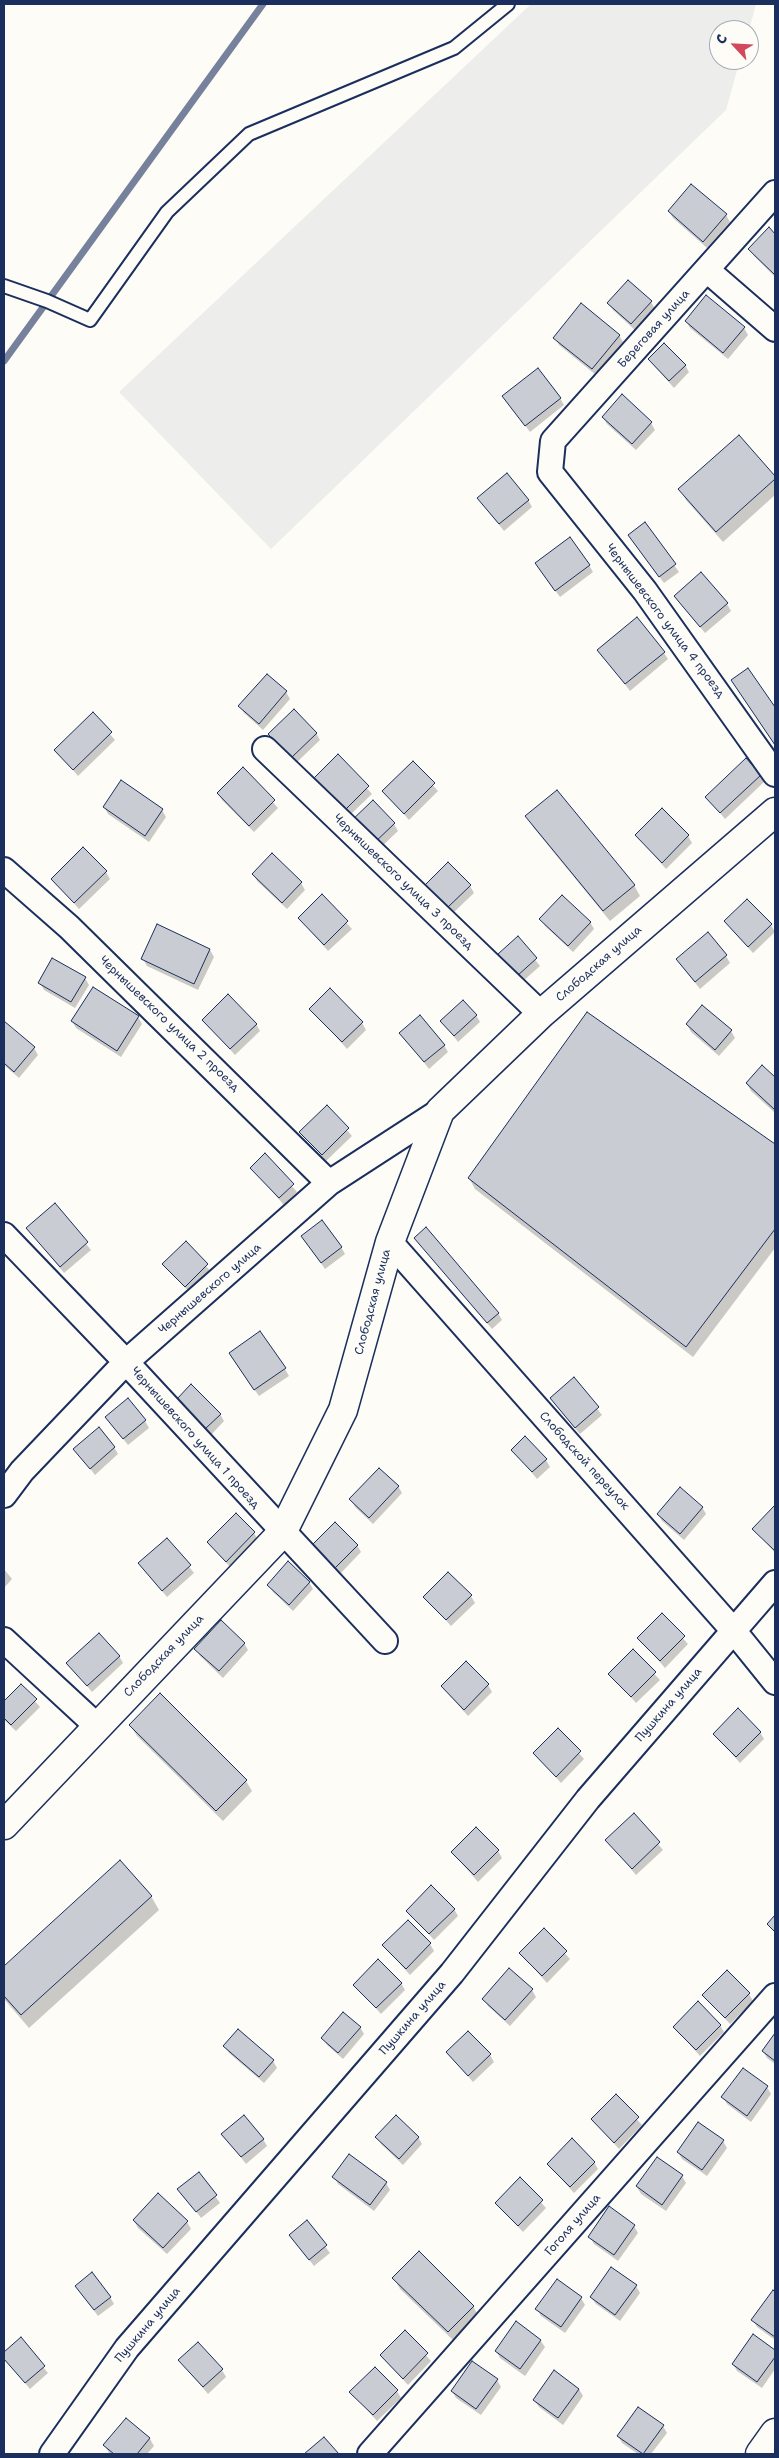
<!DOCTYPE html>
<meta charset="utf-8">
<style>
body{margin:0}
#map{position:relative;width:779px;height:2458px;overflow:hidden;background:#fdfcf7;font-family:"Shantell Sans",sans-serif}
canvas{display:block}
.frame{position:absolute;inset:0;border:5px solid #1b2f5e;pointer-events:none}
.north{position:absolute;left:709px;top:20px;width:50px;height:50px;box-sizing:border-box;background:#fdfcf7;border:1px solid #a3aaba;border-radius:50%;rotate:295deg;font-size:14px;font-weight:700;line-height:20px;text-align:center;color:#1b2f5e}
.north::after{content:'';display:block;margin:auto;width:18px;height:22px;background:#d1495b;clip-path:polygon(50% 0,100% 100%,50% 72%,0 100%)}
</style>
<div id="map">
<canvas width="779" height="2458"></canvas>
<div class="frame"></div>
<div class="north">С</div>
</div>
<script>
const c = document.querySelector('canvas').getContext('2d');
c.lineJoin = 'round';
function fillPath(path, color) { c.fillStyle = color; c.fill(path, 'evenodd'); }
const toPath = rows => new Path2D(rows.map(r => 'M' + r).join(''));
function strokePath(path, color, width, dash) { c.strokeStyle = color; c.lineWidth = width; c.lineCap = dash ? 'butt' : 'round'; c.setLineDash(dash || []); c.stroke(path); }
function write(font, color, halo, rows, align = 'center') {
  c.font = font + ' "Shantell Sans",sans-serif'; c.lineWidth = 5; c.setLineDash([]); c.textBaseline = 'middle'; c.strokeStyle = halo; c.fillStyle = color; for (const [text, x, y, turn = 0] of rows) {
    c.save(); c.translate(x, y); c.rotate((+turn || 0) * Math.PI / 180); c.textAlign = isNaN(turn) ? turn : align; if (halo) c.strokeText(text, 0, 0); c.fillText(text, 0, 0); c.restore();
  }
}
fillPath(toPath([
 [531,4,756,4,749,30,719,30,719,60,740,60,726,110,271,549,119,392]
]), '#edeeec');
fillPath(toPath([
 [669,211,726,215,730,222,707,248,673,218],
 [769,229,775,235,775,277,754,256,750,249],
 [651,302,655,309,636,331,613,310,608,303],
 [686,321,744,328,748,335,728,359,690,328],
 [619,335,623,342,596,375,559,345,555,338],
 [649,360,685,365,689,372,674,388],
 [504,396,560,398,564,405,530,432],
 [603,417,651,423,655,430,636,450,607,424],
 [739,437,775,478,775,495,723,542,686,500,680,489],
 [528,500,532,507,504,531,483,505],
 [644,523,679,572,664,583,633,542],
 [589,565,593,572,560,597,541,571],
 [675,597,727,604,731,611,705,633],
 [599,650,664,653,668,659,630,691],
 [267,675,286,692,290,699,263,730,244,713,240,706],
 [93,714,115,740,78,776,56,750],
 [316,733,320,740,295,764,269,734],
 [338,756,372,794,348,817,314,779],
 [413,763,438,791,409,820,384,792],
 [243,769,278,808,254,832,222,800,218,793],
 [760,775,764,782,725,819,707,797],
 [104,807,162,810,166,817,149,842,108,814],
 [662,810,688,836,692,843,666,869,636,835],
 [527,816,634,885,640,896,610,921,533,827],
 [394,824,398,831,376,852,355,831],
 [106,872,110,879,79,909,52,879],
 [253,874,301,883,305,890,287,909,257,881],
 [427,885,470,886,474,893,452,914],
 [322,896,352,929,328,951,299,918],
 [541,919,590,922,594,929,573,952,545,926],
 [725,922,771,925,775,932,753,953],
 [158,926,210,950,214,957,198,990,147,966,143,959],
 [518,938,540,966,522,982,500,955],
 [726,956,730,963,700,989,677,960],
 [85,978,89,985,75,1008,44,990,40,983],
 [93,988,138,1017,142,1024,121,1057,76,1028,72,1021],
 [311,1009,362,1023,366,1030,347,1049],
 [587,1014,775,1146,775,1248,693,1357,475,1189,469,1178],
 [476,1015,480,1022,458,1042,442,1021],
 [203,1020,256,1024,260,1031,235,1055],
 [4,1023,34,1048,38,1055,19,1078,4,1065],
 [687,1024,731,1031,735,1038,719,1056,691,1032],
 [401,1033,444,1045,448,1052,429,1069],
 [762,1067,775,1079,775,1113,751,1091,747,1084],
 [327,1107,352,1136,326,1161,301,1132],
 [265,1155,297,1192,284,1205,251,1168],
 [55,1205,91,1250,64,1273,28,1228],
 [416,1238,498,1313,502,1320,492,1329],
 [186,1243,211,1272,190,1293,164,1264],
 [307,1243,341,1247,345,1254,325,1269],
 [234,1361,285,1369,289,1376,259,1396],
 [574,1379,602,1415,580,1434,551,1399],
 [181,1407,220,1414,224,1421,210,1436],
 [107,1418,145,1421,149,1428,128,1445],
 [114,1447,118,1454,95,1475,75,1449],
 [513,1450,546,1460,550,1467,537,1479],
 [398,1486,402,1493,373,1524,355,1507,351,1500],
 [702,1507,706,1514,684,1540,662,1521,658,1514],
 [775,1507,775,1553,754,1529],
 [254,1533,258,1540,231,1568,208,1543],
 [167,1539,194,1573,167,1597,139,1563],
 [357,1545,361,1552,338,1576,315,1554],
 [4,1569,12,1579,4,1588],
 [309,1582,313,1589,293,1611,273,1592,269,1585],
 [471,1596,475,1603,451,1626,425,1597],
 [662,1615,688,1644,665,1668,639,1638],
 [244,1643,248,1650,223,1678,200,1656,196,1649],
 [633,1651,660,1680,636,1703,610,1674],
 [119,1656,123,1663,92,1692,68,1663],
 [21,1685,40,1707,16,1731,4,1720,4,1703],
 [488,1685,492,1692,468,1716,442,1687],
 [130,1725,246,1781,252,1791,223,1821,137,1736],
 [558,1730,584,1759,561,1783,534,1753],
 [760,1732,764,1739,740,1763,714,1734],
 [634,1815,663,1850,636,1875,607,1840],
 [498,1851,502,1858,478,1882,452,1852],
 [120,1862,151,1896,159,1910,29,2028,4,1999,4,1968],
 [454,1909,458,1916,434,1940,408,1911],
 [544,1930,570,1959,547,1983,521,1954],
 [430,1944,434,1951,410,1975,384,1946],
 [401,1983,405,1990,381,2014,355,1985],
 [532,1990,536,1997,510,2026,488,2006,484,1999],
 [749,1994,753,2001,730,2024,703,1995],
 [720,2025,724,2032,700,2056,674,2027],
 [360,2027,364,2034,343,2059,327,2045,323,2038],
 [775,2035,775,2064,767,2058,763,2051],
 [225,2046,273,2061,277,2068,264,2083,229,2053],
 [448,2053,490,2055,494,2062,473,2082],
 [767,2087,771,2094,751,2122,727,2104,723,2097],
 [616,2096,642,2125,619,2149,593,2120],
 [223,2134,263,2139,267,2146,246,2164],
 [377,2137,418,2137,422,2144,403,2165,381,2144],
 [723,2141,727,2148,707,2176,682,2159,678,2152],
 [594,2162,598,2169,574,2193,548,2164],
 [199,2173,220,2203,201,2218,179,2189],
 [682,2176,686,2183,666,2211,641,2194,637,2187],
 [334,2177,386,2183,390,2190,374,2211,338,2184],
 [520,2179,546,2208,523,2232,496,2203],
 [134,2221,187,2222,191,2229,167,2254,138,2228],
 [307,2222,330,2253,314,2266,295,2242],
 [634,2226,638,2233,618,2261,594,2244,590,2237],
 [394,2278,473,2306,479,2317,455,2342,400,2289],
 [557,2281,581,2298,585,2305,565,2333,541,2316,537,2309],
 [636,2286,640,2293,620,2321,596,2304,591,2297],
 [773,2292,775,2293,775,2340,757,2327,753,2320],
 [81,2293,110,2297,114,2304,98,2316],
 [405,2332,431,2361,408,2385,381,2356],
 [753,2336,775,2352,775,2369,762,2388,737,2371,733,2364],
 [20,2339,48,2373,30,2389,4,2358,4,2354],
 [540,2340,545,2347,525,2376,500,2358,496,2351],
 [179,2360,222,2370,226,2377,208,2394],
 [497,2380,501,2387,481,2415,456,2398,452,2391],
 [579,2389,583,2396,563,2425,539,2407,534,2400],
 [397,2391,401,2398,377,2421,351,2392],
 [127,2420,150,2439,154,2446,147,2454,109,2453,105,2446],
 [663,2426,667,2433,651,2454,638,2454,622,2443,618,2436]
]), '#0003');
strokePath(toPath([
 [4,361,263,4]
]), '#76819c', 7);
const building = toPath([
 [691,184,727,214,703,242,668,211,691,184],
 [769,227,775,234,775,275,748,249,769,227],
 [628,280,652,301,631,324,607,303,628,280],
 [706,295,745,327,723,353,685,321,706,295],
 [581,303,620,335,592,369,553,338,581,303],
 [664,343,686,365,669,381,648,359,664,343],
 [538,368,561,398,525,426,502,396,538,368],
 [622,394,652,422,632,444,602,417,622,394],
 [739,435,775,476,775,479,716,532,678,489,739,435],
 [507,473,529,500,499,524,477,498,507,473],
 [645,522,676,564,659,577,628,535,645,522],
 [570,537,590,565,555,591,535,563,570,537],
 [701,572,728,603,700,627,674,596,701,572],
 [637,617,665,652,625,684,597,650,637,617],
 [748,668,775,707,775,745,731,680,748,668],
 [267,674,287,691,259,724,238,706,267,674],
 [294,709,317,733,291,758,268,734,294,709],
 [93,712,112,732,73,770,54,750,93,712],
 [338,754,369,786,344,811,313,779,338,754],
 [746,758,761,775,720,813,705,797,746,758],
 [413,761,435,783,404,814,382,791,413,761],
 [243,767,275,800,249,826,217,793,243,767],
 [121,780,163,809,145,836,103,807,121,780],
 [557,790,635,885,603,911,525,816,557,790],
 [373,800,395,823,371,846,349,823,373,800],
 [662,808,689,835,662,863,635,835,662,808],
 [83,847,107,871,74,903,51,879,83,847],
 [272,853,302,882,282,903,252,874,272,853],
 [448,862,471,885,447,908,425,885,448,862],
 [322,894,348,921,324,945,298,918,322,894],
 [562,895,591,922,568,946,539,919,562,895],
 [747,899,772,924,748,947,724,921,747,899],
 [157,924,210,949,194,984,141,959,157,924],
 [708,932,727,955,695,982,676,959,708,932],
 [518,936,537,958,517,976,498,954,518,936],
 [52,958,86,977,71,1002,38,983,52,958],
 [93,987,139,1016,117,1051,71,1021,93,987],
 [330,988,363,1022,342,1042,309,1009,330,988],
 [228,994,257,1024,230,1049,202,1020,228,994],
 [463,1000,477,1015,454,1036,440,1021,463,1000],
 [702,1005,732,1030,715,1050,686,1024,702,1005],
 [587,1012,775,1144,775,1229,686,1347,468,1178,587,1012],
 [420,1015,445,1045,424,1062,399,1033,420,1015],
 [4,1021,35,1047,14,1072,4,1063,4,1021],
 [762,1065,775,1077,775,1110,746,1083,762,1065],
 [327,1105,349,1128,322,1155,299,1132,327,1105],
 [265,1153,294,1184,279,1198,250,1168,265,1153],
 [55,1203,88,1242,60,1267,26,1228,55,1203],
 [322,1220,342,1247,321,1263,301,1236,322,1220],
 [426,1227,499,1313,487,1323,414,1238,426,1227],
 [186,1241,208,1264,185,1287,162,1264,186,1241],
 [260,1331,286,1368,254,1390,229,1353,260,1331],
 [574,1377,599,1407,575,1428,550,1398,574,1377],
 [191,1384,221,1414,205,1429,176,1400,191,1384],
 [128,1398,146,1420,123,1439,105,1417,128,1398],
 [99,1427,115,1447,90,1469,73,1449,99,1427],
 [525,1436,547,1459,532,1472,511,1450,525,1436],
 [379,1468,399,1486,369,1518,349,1499,379,1468],
 [680,1487,703,1507,680,1534,657,1514,680,1487],
 [775,1505,775,1549,774,1550,752,1529,775,1505],
 [236,1513,255,1532,226,1562,207,1542,236,1513],
 [335,1522,358,1545,333,1570,310,1547,335,1522],
 [167,1538,191,1565,162,1591,138,1563,167,1538],
 [288,1561,310,1582,289,1605,267,1585,288,1561],
 [448,1572,472,1595,446,1620,423,1597,448,1572],
 [662,1613,685,1636,660,1661,637,1638,662,1613],
 [221,1620,245,1643,219,1671,194,1649,221,1620],
 [99,1633,120,1656,87,1686,66,1663,99,1633],
 [633,1649,656,1672,631,1697,608,1674,633,1649],
 [466,1661,489,1684,464,1710,441,1686,466,1661],
 [21,1684,37,1699,11,1725,4,1718,4,1701,21,1684],
 [160,1693,247,1780,216,1811,129,1725,160,1693],
 [738,1708,761,1732,736,1757,713,1734,738,1708],
 [558,1728,581,1751,556,1777,533,1753,558,1728],
 [634,1813,660,1842,632,1869,605,1840,634,1813],
 [476,1827,499,1850,474,1875,451,1852,476,1827],
 [120,1860,152,1896,21,2015,4,1996,4,1966,120,1860],
 [431,1885,455,1909,429,1934,406,1911,431,1885],
 [775,1915,775,1932,767,1924,775,1915],
 [408,1920,431,1943,406,1969,382,1945,408,1920],
 [544,1928,567,1951,542,1976,519,1953,544,1928],
 [378,1959,402,1983,376,2008,353,1985,378,1959],
 [509,1968,533,1989,505,2020,482,1999,509,1968],
 [727,1970,750,1993,725,2018,702,1995,727,1970],
 [698,2001,721,2025,696,2050,673,2027,698,2001],
 [343,2012,361,2027,338,2053,321,2038,343,2012],
 [238,2029,274,2060,259,2077,223,2046,238,2029],
 [468,2031,491,2054,468,2076,446,2052,468,2031],
 [775,2033,775,2061,762,2051,775,2033],
 [743,2068,768,2086,747,2116,721,2097,743,2068],
 [616,2094,639,2117,614,2143,591,2119,616,2094],
 [244,2115,264,2139,241,2157,221,2134,244,2115],
 [396,2115,419,2137,399,2159,375,2137,396,2115],
 [698,2122,724,2140,702,2170,677,2152,698,2122],
 [572,2138,595,2162,570,2187,547,2164,572,2138],
 [349,2154,387,2182,370,2205,332,2177,349,2154],
 [657,2157,683,2175,662,2205,636,2186,657,2157],
 [199,2172,217,2195,196,2212,177,2189,199,2172],
 [520,2177,543,2200,518,2226,495,2203,520,2177],
 [158,2193,188,2221,163,2248,133,2220,158,2193],
 [609,2206,635,2225,614,2255,588,2237,609,2206],
 [307,2220,327,2245,309,2260,289,2235,307,2220],
 [419,2251,474,2306,448,2332,392,2278,419,2251],
 [611,2267,637,2285,615,2315,590,2297,611,2267],
 [92,2272,111,2297,94,2310,75,2286,92,2272],
 [557,2279,582,2297,561,2327,535,2309,557,2279],
 [773,2290,775,2292,775,2337,751,2320,773,2290],
 [516,2321,541,2340,520,2369,495,2351,516,2321],
 [405,2330,428,2353,403,2379,380,2355,405,2330],
 [753,2334,775,2350,775,2357,757,2382,732,2364,753,2334],
 [21,2337,45,2366,25,2383,4,2359,4,2352,21,2337],
 [198,2342,223,2369,203,2387,178,2360,198,2342],
 [472,2361,498,2379,476,2409,451,2391,472,2361],
 [375,2367,398,2390,373,2415,349,2392,375,2367],
 [554,2370,579,2389,558,2418,533,2400,554,2370],
 [638,2407,664,2425,643,2454,617,2436,638,2407],
 [126,2418,150,2438,137,2454,114,2454,103,2445,126,2418],
 [324,2437,339,2454,304,2454,324,2437]
]);
fillPath(building, '#c9ccd3');
strokePath(building, '#1b2f5e', 1);
const lane = toPath([
 [4,286,47,301,90,320,167,212,249,134,454,48,508,4]
]);
const street = toPath([
 [775,193,553,441,550,472,645,591,775,774],
 [707,270,775,329],
 [265,749,541,1014],
 [4,870,69,927,329,1183],
 [4,1235,126,1362,385,1641],
 [390,1242,733,1630,775,1682],
 [4,1495,22,1471,126,1362,329,1183,440,1111],
 [4,1640,97,1726],
 [52,2454,127,2348,452,1973,588,1799,775,1583],
 [370,2454,775,1996]
]);
const secondary = toPath([
 [4,1825,282,1533,343,1410,390,1242,440,1111,541,1014,775,812],
 [760,2454,775,2433]
]);
strokePath(lane, '#1b2f5e', 16);
strokePath(street, '#1b2f5e', 28);
strokePath(secondary, '#1b2f5e', 31);
strokePath(lane, '#fdfcf7', 12);
strokePath(street, '#fdfcf7', 24);
strokePath(secondary, '#fdfcf7', 28);
write('12px', '#1b2f5e', '#fdfcf7', [
 ["Береговая улица",654,329,-48],
 ["Чернышевского улица 4 проезд",665,621,53],
 ["Чернышевского улица 3 проезд",403,882,44],
 ["Слободская улица",599,964,-41],
 ["Чернышевского улица 2 проезд",169,1024,44],
 ["Чернышевского улица",210,1289,-41],
 ["Слободская улица",373,1302,-75],
 ["Чернышевского улица 1 проезд",195,1438,48],
 ["Слободской переулок",584,1461,48],
 ["Слободская улица",164,1656,-46],
 ["Пушкина улица",669,1705,-49],
 ["Пушкина улица",413,2018,-49],
 ["Гоголя улица",573,2225,-49],
 ["Пушкина улица",148,2325,-50]
]);
</script>
